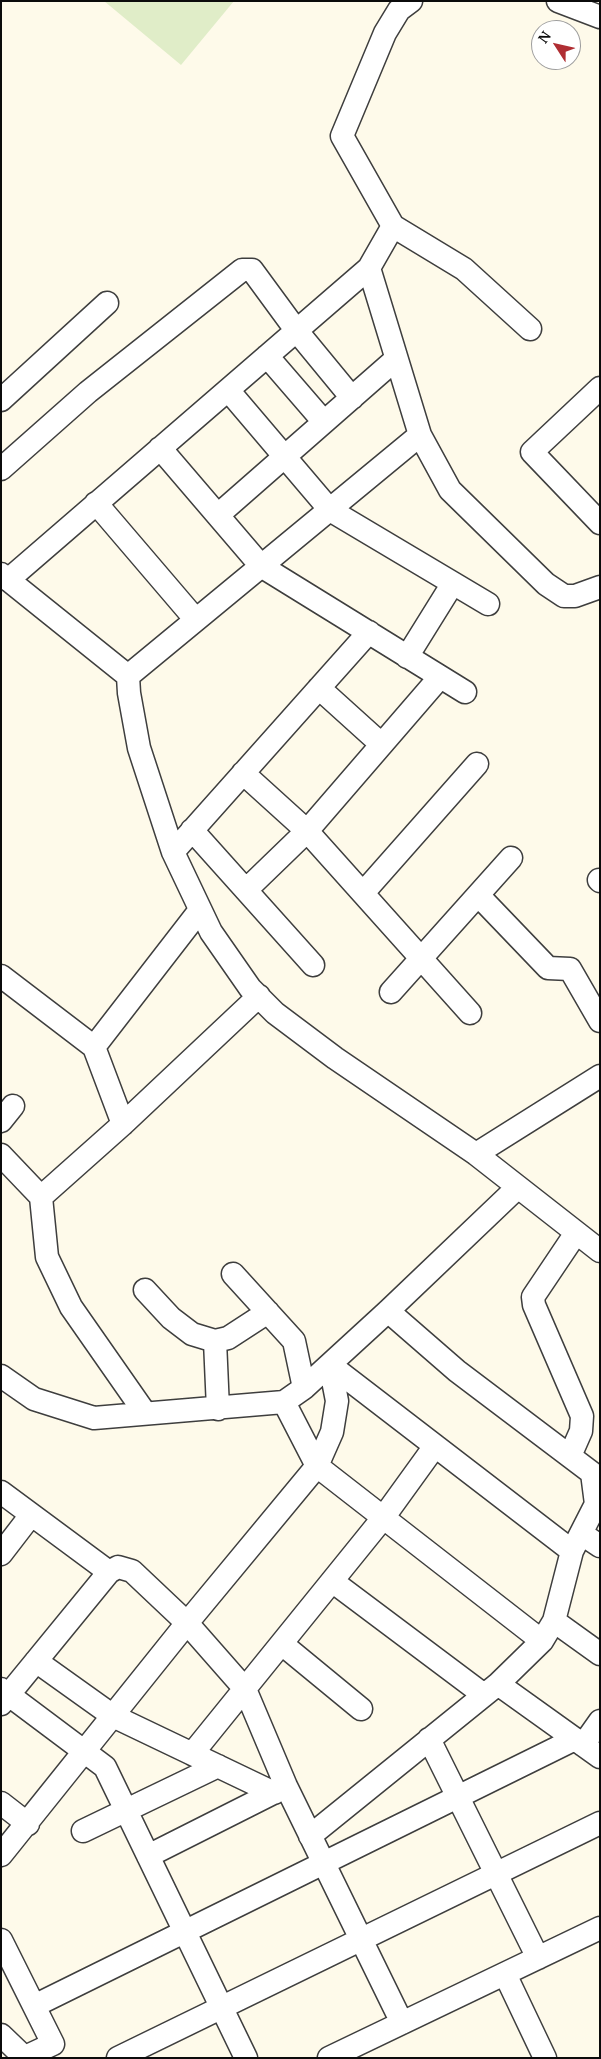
<!DOCTYPE html>
<style>
body{margin:0}
#map{position:relative;width:601px;height:2059px;overflow:hidden;background:#fefaea;font-family:"PT Serif",serif}
canvas{display:block}
.frame{position:absolute;inset:0;border:2px solid #0b0b0b;pointer-events:none}
.north{position:absolute;left:531px;top:20px;width:50px;height:50px;box-sizing:border-box;background:#fff;border:1px solid #9d9d9d;border-radius:50%;rotate:305deg;font-size:14px;font-weight:700;line-height:20px;text-align:center;color:#0b0b0b}
.north::after{content:'';display:block;margin:auto;width:18px;height:22px;background:#b02e33;clip-path:polygon(50% 0,100% 100%,50% 72%,0 100%)}
</style>
<div id="map">
<canvas width="601" height="2059"></canvas>
<div class="frame"></div>
<div class="north">N</div>
</div>
<script>
const c = document.querySelector('canvas').getContext('2d');
c.lineJoin = 'round';
function fillPath(path, color) { c.fillStyle = color; c.fill(path, 'evenodd'); }
const toPath = rows => new Path2D(rows.map(r => 'M' + r).join(''));
function strokePath(path, color, width, dash) { c.strokeStyle = color; c.lineWidth = width; c.lineCap = dash ? 'butt' : 'round'; c.setLineDash(dash || []); c.stroke(path); }
fillPath(toPath([
 [104,1,234,1,181,65]
]), '#e0edc8');
const minor = toPath([
 [411,1,399,10,385,33,342,136,393,226,464,269,530,329],
 [558,1,600,17],
 [369,268,420,435,450,490,546,584,564,596,575,596,600,587],
 [267,356,324,422],
 [600,388,532,452,600,523],
 [228,390,330,510,488,604],
 [1,400,107,303],
 [160,448,261,566,465,692],
 [1,469,88,392,242,270,252,270,296,330,352,398],
 [96,503,196,620],
 [218,515,396,359],
 [1,574,128,676,129,693,139,748,173,852,211,932,250,988,275,1013,335,1058,476,1154,600,1251],
 [8,580,369,268,393,226],
 [407,657,453,583],
 [128,676,420,435],
 [319,688,381,744],
 [243,773,307,831,470,1013],
 [192,830,313,965],
 [173,852,369,632],
 [599,880,600,881],
 [246,890,307,831,440,677],
 [363,893,477,764],
 [478,895,548,968,570,969,600,1021],
 [1,976,94,1047,123,1124],
 [391,992,511,858],
 [94,1047,200,910],
 [1,1121,13,1106],
 [476,1154,600,1076],
 [1,1155,41,1197,47,1257,71,1307,145,1413],
 [41,1197,123,1124,259,996],
 [233,1274,294,1341,304,1388],
 [145,1290,171,1318,192,1334,215,1341,228,1338,268,1312],
 [215,1341,218,1409],
 [1,1376,34,1399,94,1418,284,1402,304,1388,388,1311,518,1187],
 [284,1402,317,1466,542,1641],
 [570,1456,581,1431,582,1416,534,1305,533,1297,576,1233],
 [1,1492,109,1572],
 [582,1534,600,1546],
 [1,1554,31,1515],
 [332,1581,484,1695],
 [554,1621,600,1654],
 [282,1644,361,1709],
 [36,1661,113,1716,274,1793],
 [498,1684,600,1757],
 [1,1689,105,1767,246,2058],
 [1,1704,109,1572,118,1567,132,1571,187,1623,245,1689,286,1786,402,2023],
 [429,1739,538,1958],
 [583,1745,600,1721],
 [192,1754,383,1518,435,1446],
 [1,1803,28,1824],
 [83,1831,218,1766],
 [310,1836,498,1684,542,1641,554,1621,572,1551,596,1504,592,1473,457,1371,388,1311],
 [1,1855,187,1623,317,1466,332,1432,337,1401,330,1365,572,1551],
 [148,1856,283,1788],
 [1,1940,53,2044,23,2058],
 [505,1974,545,2058],
 [34,2006,575,1739],
 [1,2035,25,2058],
 [118,2058,600,1823],
 [329,2058,600,1928]
]);
strokePath(minor, '#3e3e3e', 25);
strokePath(minor, '#fff', 22);
</script>
